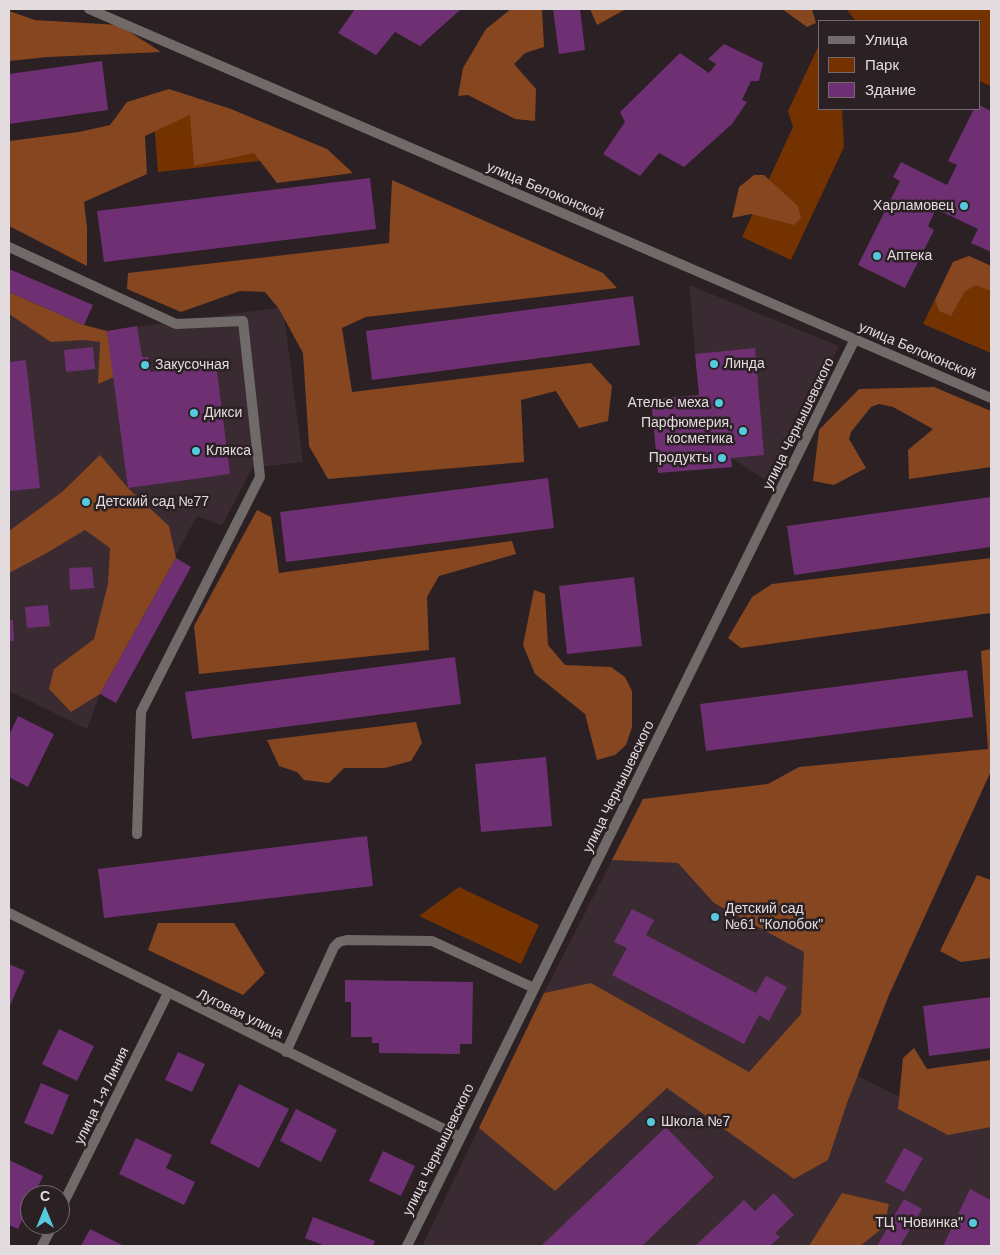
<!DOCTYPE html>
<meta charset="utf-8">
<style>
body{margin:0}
#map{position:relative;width:1000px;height:1255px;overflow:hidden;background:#2b2024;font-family:Helvetica,sans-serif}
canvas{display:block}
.frame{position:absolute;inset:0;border:10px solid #e3dcde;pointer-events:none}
.legend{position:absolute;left:818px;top:20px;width:162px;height:90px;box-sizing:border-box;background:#2b2024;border:1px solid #756b6e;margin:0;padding:6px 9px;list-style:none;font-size:15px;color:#e3dcde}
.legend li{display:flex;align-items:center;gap:10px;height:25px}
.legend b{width:25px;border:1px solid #756b6e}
.north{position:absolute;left:20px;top:1185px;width:50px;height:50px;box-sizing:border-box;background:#2b2024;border:1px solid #756b6e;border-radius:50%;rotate:0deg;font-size:14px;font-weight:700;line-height:20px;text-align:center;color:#e3dcde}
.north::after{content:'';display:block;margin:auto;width:18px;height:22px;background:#55cadf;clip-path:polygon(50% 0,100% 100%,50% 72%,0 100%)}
</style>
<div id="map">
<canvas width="1000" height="1255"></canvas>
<div class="frame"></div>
<ul class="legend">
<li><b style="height:6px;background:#706a69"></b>Улица</li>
<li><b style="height:14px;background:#743200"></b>Парк</li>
<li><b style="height:14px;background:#6e3072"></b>Здание</li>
</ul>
<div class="north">С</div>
</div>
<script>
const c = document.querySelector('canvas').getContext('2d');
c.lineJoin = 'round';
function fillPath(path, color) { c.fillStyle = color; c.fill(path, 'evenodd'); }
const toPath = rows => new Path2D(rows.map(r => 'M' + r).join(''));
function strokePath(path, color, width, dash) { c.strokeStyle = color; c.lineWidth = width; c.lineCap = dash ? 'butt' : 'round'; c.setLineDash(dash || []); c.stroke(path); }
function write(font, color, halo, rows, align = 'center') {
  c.font = font + ' Helvetica,sans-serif'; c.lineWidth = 5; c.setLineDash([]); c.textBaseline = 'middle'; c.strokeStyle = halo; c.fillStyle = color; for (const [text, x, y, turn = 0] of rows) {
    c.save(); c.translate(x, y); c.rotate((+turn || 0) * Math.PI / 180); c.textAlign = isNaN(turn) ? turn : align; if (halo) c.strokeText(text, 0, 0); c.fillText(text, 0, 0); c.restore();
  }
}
fillPath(toPath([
 [689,285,839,346,770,483,731,458,699,395],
 [9,292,84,325,107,331,283,307,303,462,252,468,222,526,197,516,100,694,87,729,9,691],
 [768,784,839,1067,909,1101,991,1090,991,1246,422,1246,544,993,643,799]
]), '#3a2a31');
fillPath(toPath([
 [846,9,991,9,991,86,979,81,979,21,856,21],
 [819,45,819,109,842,109,844,147,791,260,742,237,793,127,788,111],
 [152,98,296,157,158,172],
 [969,256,991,266,991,353,923,324,953,262],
 [459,887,539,925,521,964,419,916]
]), '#743200');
fillPath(toPath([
 [511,9,542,9,544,47,525,53,514,64,536,89,535,121,515,119,468,95,458,96,463,68,486,29],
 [590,9,626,9,597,25],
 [782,9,812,9,816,23,807,27],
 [9,11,35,20,119,25,161,52,48,57,9,61],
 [169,89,231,109,327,149,353,173,277,183,254,153,194,166,190,115,145,136,147,174,84,202,87,227,87,266,9,226,9,141,79,132,110,125,127,102],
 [754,175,764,175,798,206,801,218,794,225,751,214,732,218,739,187],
 [392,180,603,273,617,288,366,317,342,328,352,392,591,363,612,386,608,421,579,428,556,391,521,400,524,462,328,479,309,446,303,353,279,309,265,292,240,291,181,312,127,289,128,273,389,243],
 [969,256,991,266,991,291,976,285,965,291,951,316,939,311,935,300,953,262],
 [9,292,84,325,107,331,114,377,98,384,100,342,84,340,51,342,9,314],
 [934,387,991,411,991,467,909,479,908,450,933,429,893,407,879,404,871,407,851,432,849,439,866,468,834,485,813,481,819,430,859,389],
 [100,455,128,488,169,526,176,558,100,694,71,712,49,689,54,669,94,639,108,584,110,548,85,530,45,554,9,573,9,531,62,492],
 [257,510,271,517,279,573,512,541,516,554,439,576,427,597,429,650,199,674,194,626],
 [991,558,991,613,741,648,728,638,752,597,772,584],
 [534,590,545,594,548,645,565,665,611,667,625,677,632,691,632,727,626,745,615,755,597,760,585,714,535,674,523,645],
 [991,649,991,771,889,995,847,1103,828,1160,794,1179,667,1088,555,1191,479,1128,544,993,591,983,749,1072,801,1014,804,952,714,903,678,863,612,860,643,799,768,784,799,767,988,749,981,651],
 [416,722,422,743,411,761,385,768,344,768,329,783,304,780,297,772,279,766,267,740],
 [977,875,991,880,991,958,961,962,940,951],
 [158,923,234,923,265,973,243,995,148,950],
 [914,1048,927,1069,991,1060,991,1127,948,1135,898,1109,903,1058],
 [842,1193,889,1204,884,1227,860,1246,809,1246]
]), '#86461f');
fillPath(toPath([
 [355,9,461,9,420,46,395,32,376,55,338,33],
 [553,9,580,9,585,50,559,54],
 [724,44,763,63,759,81,751,81,742,100,747,102,732,124,684,167,659,153,640,176,603,154,625,122,620,112,680,53,709,73,716,64,708,59],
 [102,61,108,110,9,124,9,74],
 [979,105,991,111,991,252,971,243,978,229,936,209,928,226,934,230,905,288,858,265,900,181,893,177,901,162,947,185,957,165,948,161,974,109,979,109],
 [370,178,376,229,104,262,97,211],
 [9,269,93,305,84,325,9,292],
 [633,296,640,345,372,380,366,331],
 [137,326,142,357,148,357,150,372,216,363,230,474,128,488,107,331],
 [93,347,95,369,66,372,64,350],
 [755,348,764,455,731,458,732,467,658,473,651,399,699,395,695,354],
 [26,360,40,488,9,491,9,362],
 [548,478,554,528,286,562,280,512],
 [991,497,991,547,794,575,787,526],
 [176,558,191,567,116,703,100,694],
 [92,567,94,588,70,590,69,568],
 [634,577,642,646,567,654,559,586],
 [48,605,50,626,27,628,25,607],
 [9,620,13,620,14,641,9,641],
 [455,657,461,704,192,739,185,692],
 [967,670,973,717,706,751,700,704],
 [18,716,54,734,28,787,9,777,9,735],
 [546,757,552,826,481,832,475,764],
 [367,836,373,886,104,918,98,869],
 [632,909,654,920,646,935,756,993,766,976,787,987,769,1021,759,1015,744,1044,612,975,627,948,614,942],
 [9,964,25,971,9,1008],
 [345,980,473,982,472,1044,460,1044,460,1054,379,1053,379,1043,372,1043,372,1037,351,1037,351,1002,345,1002],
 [991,997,991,1048,929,1056,923,1006],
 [59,1029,94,1046,77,1081,42,1064],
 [178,1052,205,1064,192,1092,165,1080],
 [41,1083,69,1095,53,1135,24,1123],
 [239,1084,289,1109,259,1168,210,1143],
 [296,1109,337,1130,321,1162,280,1141],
 [666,1127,714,1177,642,1246,541,1246],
 [136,1138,172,1155,166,1168,195,1182,184,1205,119,1174],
 [904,1148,923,1158,904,1192,885,1182],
 [383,1151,415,1166,401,1196,369,1181],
 [9,1160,43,1176,34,1195,30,1195,30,1203,18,1229,9,1225],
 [970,1189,991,1200,991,1246,943,1246],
 [774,1193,794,1215,775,1233,780,1237,770,1246,695,1246,744,1200,755,1211],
 [904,1199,922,1209,900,1246,877,1246],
 [313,1217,375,1241,373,1246,325,1246,305,1238],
 [90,1229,124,1246,81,1246]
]), '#6e3072');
strokePath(toPath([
 [9,247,176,324,243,321,260,477,141,712,137,834],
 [286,1052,334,947,339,942,347,940,432,941,534,988]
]), '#706a69', 10);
strokePath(toPath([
 [89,9,991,398],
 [9,913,460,1137],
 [60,1210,168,993],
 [42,1246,53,1225],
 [407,1246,855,339]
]), '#706a69', 10);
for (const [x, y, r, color] of [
 [964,206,5,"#55cadf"],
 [877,256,5,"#55cadf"],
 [714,364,5,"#55cadf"],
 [145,365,5,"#55cadf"],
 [719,403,5,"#55cadf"],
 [194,413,5,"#55cadf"],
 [743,431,5,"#55cadf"],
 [196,451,5,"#55cadf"],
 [722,458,5,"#55cadf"],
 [86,502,5,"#55cadf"],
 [715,917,5,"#55cadf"],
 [651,1122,5,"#55cadf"],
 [973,1223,5,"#55cadf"]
]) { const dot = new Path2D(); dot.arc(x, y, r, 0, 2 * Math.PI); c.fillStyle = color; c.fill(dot); strokePath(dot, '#2b2024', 2); }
write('14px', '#e3dcde', '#2b2024', [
 ["улица Белоконской",545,191,23],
 ["улица Белоконской",917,351,23],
 ["улица Чернышевского",799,424,-64],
 ["улица Чернышевского",619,787,-64],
 ["Луговая улица",240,1014,26],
 ["улица 1-я Линия",102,1096,-64],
 ["улица Чернышевского",439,1150,-64]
]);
write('14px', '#e3dcde', '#2b2024', [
 ["Харламовец",954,206,"right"],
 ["Аптека",887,256],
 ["Линда",724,364],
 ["Закусочная",155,365],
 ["Ателье меха",709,403,"right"],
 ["Дикси",204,413],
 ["Парфюмерия,",733,423,"right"],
 ["косметика",733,439,"right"],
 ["Клякса",206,451],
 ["Продукты",712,458,"right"],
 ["Детский сад №77",96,502],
 ["Детский сад",725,909],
 ["№61 \"Колобок\"",725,925],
 ["Школа №7",661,1122],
 ["ТЦ \"Новинка\"",963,1223,"right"]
], 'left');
</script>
